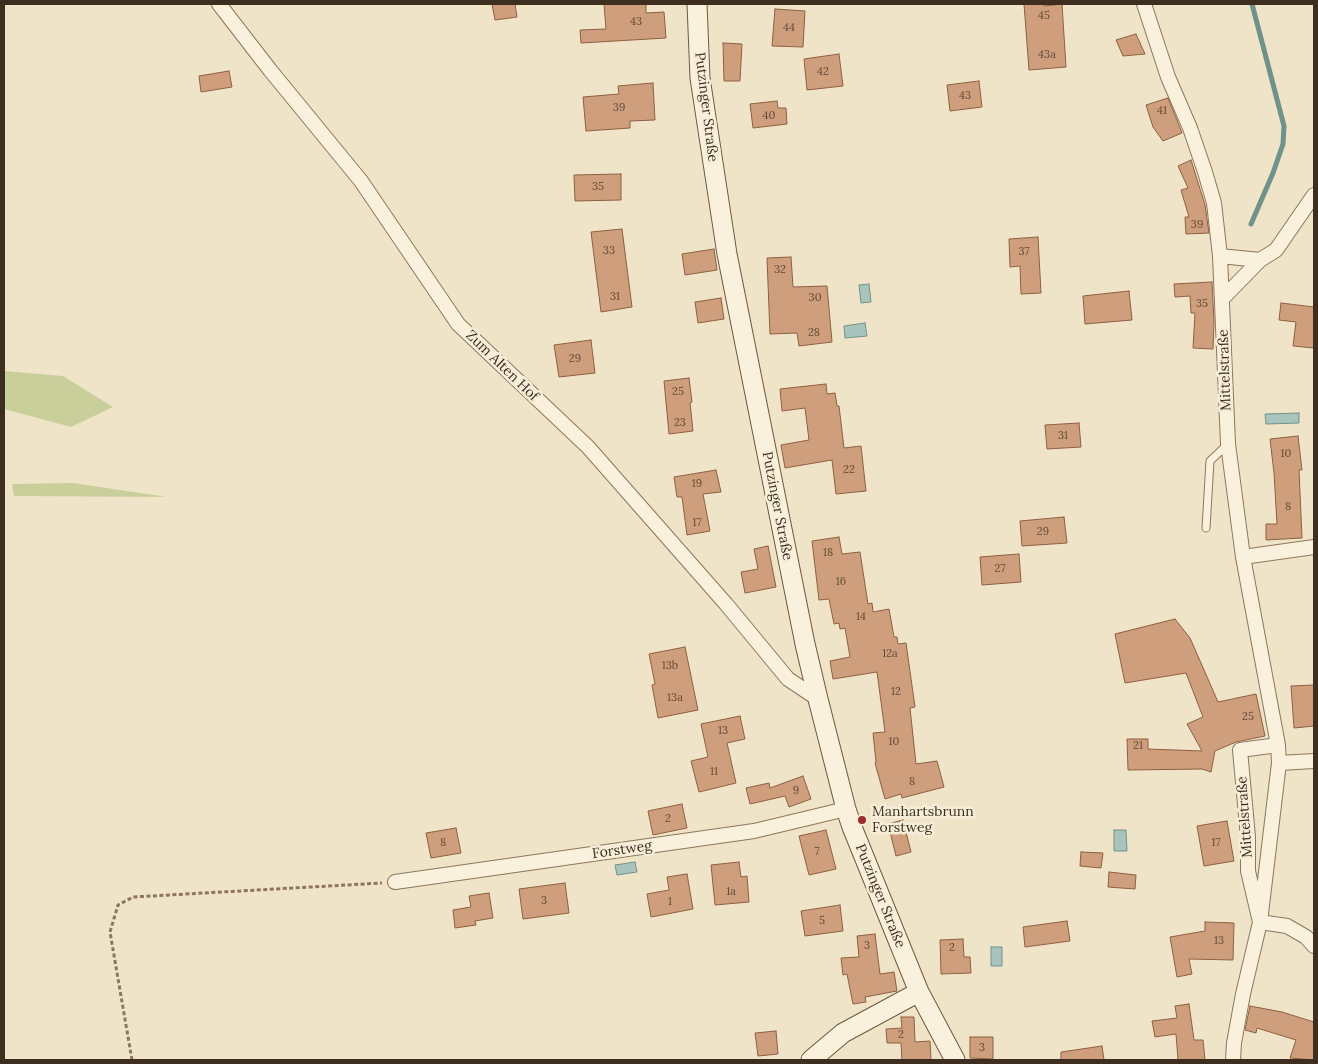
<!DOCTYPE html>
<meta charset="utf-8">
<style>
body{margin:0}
#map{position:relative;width:1318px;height:1064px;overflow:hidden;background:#f0e4c8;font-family:Lora,serif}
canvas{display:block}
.frame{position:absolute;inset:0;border:5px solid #3d2e20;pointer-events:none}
</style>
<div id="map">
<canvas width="1318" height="1064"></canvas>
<div class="frame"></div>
</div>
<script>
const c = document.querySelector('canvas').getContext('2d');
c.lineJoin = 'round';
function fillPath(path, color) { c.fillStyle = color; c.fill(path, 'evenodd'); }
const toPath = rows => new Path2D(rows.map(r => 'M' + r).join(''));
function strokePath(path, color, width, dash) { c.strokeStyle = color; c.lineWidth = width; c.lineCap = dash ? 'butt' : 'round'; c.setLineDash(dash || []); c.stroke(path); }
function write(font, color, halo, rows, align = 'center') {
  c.font = font + ' Lora,serif'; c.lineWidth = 5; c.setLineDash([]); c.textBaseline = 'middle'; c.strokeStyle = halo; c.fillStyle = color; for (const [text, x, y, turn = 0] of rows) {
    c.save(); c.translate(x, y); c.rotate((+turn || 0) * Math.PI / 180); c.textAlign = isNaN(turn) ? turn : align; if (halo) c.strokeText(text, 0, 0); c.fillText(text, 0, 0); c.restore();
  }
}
fillPath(toPath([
 [4,371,63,376,113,407,71,427,4,409],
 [73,483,167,497,14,496,12,484]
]), '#c9cf9b');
const water = toPath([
 [869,284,871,302,861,303,859,285,869,284],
 [865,323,867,336,845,338,844,326,865,323],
 [1299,413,1299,423,1266,424,1265,414,1299,413],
 [1114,830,1126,830,1127,851,1114,851,1114,830],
 [635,862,637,872,617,875,615,865,635,862],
 [991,947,1002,947,1002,966,991,966,991,947]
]);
fillPath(water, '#a9c4bc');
strokePath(water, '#6f938a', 1);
strokePath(toPath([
 [1251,224,1273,173,1283,144,1284,126,1252,4]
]), '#6f938a', 5);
const building = toPath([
 [492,4,515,4,517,17,495,20,492,4],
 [604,4,646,4,646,13,664,12,666,38,581,43,580,30,606,29,604,4],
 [1024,4,1043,4,1044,6,1062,4,1066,67,1029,70,1024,4],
 [775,9,805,11,803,47,772,46,775,9],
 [1136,34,1145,54,1123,56,1116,40,1136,34],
 [723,43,742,44,740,81,724,81,723,43],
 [839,54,843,86,807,90,804,59,839,54],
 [229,71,232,87,201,92,199,76,229,71],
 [979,81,982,107,950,111,947,85,979,81],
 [653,83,655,120,630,121,630,128,586,131,583,97,619,94,618,86,653,83],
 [1168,98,1182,133,1163,141,1153,127,1146,105,1168,98],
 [777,101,778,108,786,108,787,124,753,128,750,104,777,101],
 [1191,160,1205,205,1209,233,1186,234,1185,217,1189,217,1181,190,1188,188,1178,166,1191,160],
 [621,174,621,200,575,201,574,175,621,174],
 [622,229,632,307,601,312,591,232,622,229],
 [1038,237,1041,293,1021,294,1020,266,1010,267,1009,239,1038,237],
 [714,249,717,270,685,275,682,254,714,249],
 [791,257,793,287,827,286,832,342,799,346,797,333,770,334,767,258,791,257],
 [1212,282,1214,322,1213,349,1193,348,1195,313,1191,313,1190,296,1175,297,1174,284,1212,282],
 [1129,291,1132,320,1085,324,1083,296,1129,291],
 [721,298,724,319,698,323,695,302,721,298],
 [1281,303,1314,307,1314,348,1293,346,1296,322,1279,320,1281,303],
 [591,340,595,373,559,377,554,345,591,340],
 [689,378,692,402,690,403,693,431,669,434,664,381,689,378],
 [826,384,827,394,835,393,837,406,839,406,844,448,861,446,866,491,836,494,832,460,785,468,781,445,809,440,805,408,782,411,780,389,826,384],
 [1079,423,1081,447,1047,449,1045,425,1079,423],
 [1298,436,1302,470,1299,470,1302,538,1266,540,1266,524,1277,524,1274,473,1270,439,1298,436],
 [716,470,721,492,703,494,710,531,687,535,682,497,677,497,674,477,716,470],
 [1064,517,1067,543,1022,546,1020,521,1064,517],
 [839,537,842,554,860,552,868,604,872,603,873,612,889,609,894,637,897,637,898,644,906,643,915,707,910,708,916,764,937,761,944,787,902,798,901,794,885,799,875,763,876,762,873,733,885,732,877,672,833,679,830,661,850,657,845,628,840,629,839,623,834,624,829,599,819,600,812,541,839,537],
 [768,546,776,587,745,593,741,572,758,569,754,549,768,546],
 [1019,554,1021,582,982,585,980,557,1019,554],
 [1175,619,1190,638,1218,702,1256,694,1265,736,1236,742,1215,751,1211,772,1202,769,1128,770,1127,739,1148,739,1148,749,1202,751,1187,724,1203,717,1186,673,1125,683,1115,634,1175,619],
 [685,647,698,710,658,718,652,685,655,684,649,654,685,647],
 [1314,685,1314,726,1294,728,1291,686,1314,685],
 [740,716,745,739,727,743,736,783,699,792,691,761,708,757,701,724,740,716],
 [803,776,811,799,789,807,785,796,750,804,746,788,769,783,770,788,803,776],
 [682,804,687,828,653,835,648,811,682,804],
 [903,820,911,852,896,856,888,824,903,820],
 [1227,821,1234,861,1204,866,1197,826,1227,821],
 [456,828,461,853,431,858,426,833,456,828],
 [826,830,836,869,809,875,799,836,826,830],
 [1081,852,1103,853,1101,868,1080,866,1081,852],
 [739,862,741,877,747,876,749,902,715,905,711,865,739,862],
 [1109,872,1136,875,1135,889,1108,887,1109,872],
 [687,874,693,909,651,917,647,894,669,890,667,877,687,874],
 [565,883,569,913,523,919,519,889,565,883],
 [489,893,493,918,475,921,476,925,455,928,453,910,471,907,469,896,489,893],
 [840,905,843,931,805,936,801,911,840,905],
 [1067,921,1070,941,1025,947,1023,927,1067,921],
 [1205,922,1234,923,1233,960,1189,959,1192,974,1177,977,1170,937,1205,931,1205,922],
 [875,934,880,974,894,972,897,991,865,997,866,1002,853,1004,847,974,843,975,841,958,859,957,857,936,875,934],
 [963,939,964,957,970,957,971,973,941,974,940,940,963,939],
 [1189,1004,1194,1040,1203,1040,1205,1060,1178,1060,1176,1034,1155,1037,1152,1021,1177,1018,1175,1006,1189,1004],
 [1250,1006,1282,1012,1314,1022,1314,1060,1290,1058,1296,1040,1257,1028,1256,1033,1245,1030,1250,1006],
 [901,1017,914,1017,915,1042,930,1041,931,1060,902,1060,901,1043,887,1043,886,1029,902,1028,901,1017],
 [776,1031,778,1054,758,1056,755,1033,776,1031],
 [970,1037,993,1037,993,1059,970,1058,970,1037],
 [1102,1046,1104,1060,1061,1060,1061,1052,1102,1046]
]);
fillPath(building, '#cf9f7d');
strokePath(building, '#8d5f41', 1);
const lane = toPath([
 [1206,528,1210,461,1228,444]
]);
const street = toPath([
 [219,4,270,70,361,181,458,324,588,447,726,604,788,679,818,699],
 [1144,4,1168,77,1190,128,1205,172,1214,203,1220,256,1228,444,1243,557,1278,745,1279,763,1260,922,1243,994,1234,1043,1233,1060],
 [1220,256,1260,260,1276,250,1314,195],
 [1222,299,1260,260],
 [1243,557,1314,547],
 [1278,745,1240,750,1248,837,1248,871,1260,922,1287,926,1306,937,1314,946],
 [1279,763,1314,761],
 [395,882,754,831,846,809]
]);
const secondary = toPath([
 [697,4,700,78,727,254,805,644,818,699,846,809,852,827,919,992,955,1060],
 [811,1060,843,1033,919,992]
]);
strokePath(lane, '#8d765c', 9);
strokePath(street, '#8d765c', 16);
strokePath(secondary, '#6f573f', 21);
strokePath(toPath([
 [132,1060,110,932,118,905,133,897,382,883]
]), '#8d765c', 3, [4, 2.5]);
strokePath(lane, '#faf1dc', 7);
strokePath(street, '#faf1dc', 14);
strokePath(secondary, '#faf1dc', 19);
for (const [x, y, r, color] of [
 [862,820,5,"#9e2a2b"]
]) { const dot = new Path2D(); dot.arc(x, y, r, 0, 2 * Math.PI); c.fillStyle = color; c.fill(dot); strokePath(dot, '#f7eed8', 2); }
write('11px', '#624a37', null, [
 ["45",1044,16],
 ["43",636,22],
 ["44",789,28],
 ["43a",1047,55],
 ["42",823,72],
 ["43",965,96],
 ["39",619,108],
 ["41",1162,111],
 ["40",769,116],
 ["35",598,187],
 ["39",1197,225],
 ["33",609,251],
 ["37",1024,252],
 ["32",780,270],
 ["31",615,297],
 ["30",815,298],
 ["35",1202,304],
 ["28",814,333],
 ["29",575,359],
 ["25",678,392],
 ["23",680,423],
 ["31",1063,436],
 ["10",1286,454],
 ["22",849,470],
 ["19",697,484],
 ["8",1288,507],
 ["17",697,523],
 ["29",1043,532],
 ["18",828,553],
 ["27",1000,569],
 ["16",841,582],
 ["14",861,617],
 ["12a",890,654],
 ["13b",670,666],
 ["12",896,692],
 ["13a",675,698],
 ["25",1248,717],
 ["13",723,731],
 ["10",894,742],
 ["21",1138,746],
 ["11",714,772],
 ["8",912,782],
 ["9",796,791],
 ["2",668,819],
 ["8",443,843],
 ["17",1216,843],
 ["7",817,852],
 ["1a",731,892],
 ["3",544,901],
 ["1",670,902],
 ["5",822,921],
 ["13",1219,941],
 ["3",867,946],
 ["2",952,948],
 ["2",901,1035],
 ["3",982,1048]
]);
write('14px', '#3d2e20', '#f7eed8', [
 ["Putzinger Straße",706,107,83],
 ["Zum Alten Hof",502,366,44],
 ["Mittelstraße",1225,370,-92],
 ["Putzinger Straße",777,506,79],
 ["Mittelstraße",1245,817,-94],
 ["Forstweg",622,850,-8],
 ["Putzinger Straße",880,896,68]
]);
write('14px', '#3d2e20', '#f7eed8', [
 ["Manhartsbrunn",872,812],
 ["Forstweg",872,828]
], 'left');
</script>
